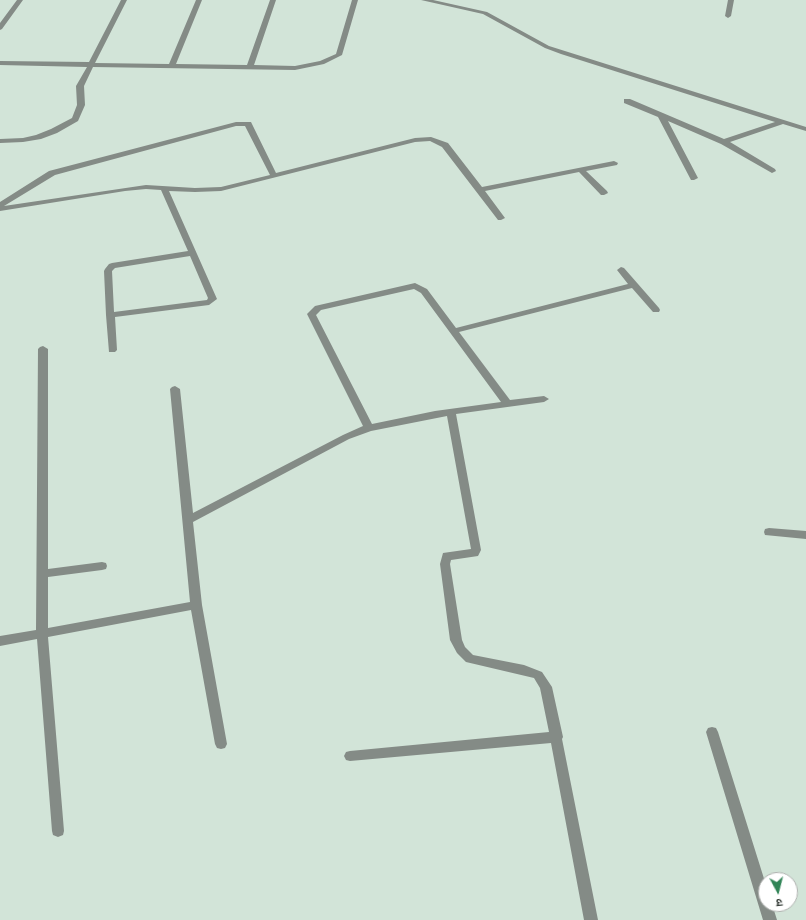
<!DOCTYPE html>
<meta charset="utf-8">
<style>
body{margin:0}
#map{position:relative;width:806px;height:920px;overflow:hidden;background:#d2e4d8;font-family:"Crimson Pro","Noto Sans Devanagari",serif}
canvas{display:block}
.north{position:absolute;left:758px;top:872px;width:40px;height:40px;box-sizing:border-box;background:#fff;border:1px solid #afb1af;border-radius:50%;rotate:173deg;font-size:11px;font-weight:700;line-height:16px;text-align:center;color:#363d38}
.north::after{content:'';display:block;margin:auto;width:14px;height:18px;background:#308456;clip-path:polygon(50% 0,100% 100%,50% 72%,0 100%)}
</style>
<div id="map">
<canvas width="806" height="920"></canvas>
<div class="north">उ</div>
</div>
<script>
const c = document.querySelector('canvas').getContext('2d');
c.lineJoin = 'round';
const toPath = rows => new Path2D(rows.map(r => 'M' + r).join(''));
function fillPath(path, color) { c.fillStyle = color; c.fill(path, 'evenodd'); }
fillPath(toPath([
 [17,0,23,0,2,29,0,30,0,23,17,0],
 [121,0,127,0,95,63,169,64,196,0,202,0,176,64,247,65,270,0,276,0,254,65,295,66,320,61,336,54,352,0,358,0,342,55,324,64,295,70,93,67,84,86,85,105,78,121,57,133,41,139,23,142,0,143,0,139,23,138,36,135,51,129,72,118,77,105,76,86,87,67,0,65,0,61,89,62,121,0],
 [421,0,433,0,487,12,549,46,806,127,806,131,783,124,730,142,775,169,776,171,772,173,721,144,668,121,698,178,694,180,691,180,658,117,624,103,624,99,630,99,724,139,775,122,561,54,545,48,483,14,421,0],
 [728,0,734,0,731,16,728,18,725,16,728,0],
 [236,122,251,122,276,173,415,138,431,137,448,143,482,187,614,161,618,163,617,165,586,171,607,191,608,193,604,195,601,195,579,172,485,191,505,218,501,220,498,220,442,147,430,141,415,142,221,191,195,192,169,191,217,299,209,305,115,317,117,350,115,352,109,352,106,315,104,271,105,269,109,264,112,263,188,251,161,190,146,189,125,191,0,211,0,202,49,171,236,122],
 [236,126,245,126,270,175,221,187,195,188,146,185,4,206,55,175,236,126],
 [190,256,208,298,207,300,114,312,112,271,115,268,190,256],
 [621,267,624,268,659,308,660,310,659,312,653,312,632,288,459,332,510,400,544,396,549,399,544,402,456,414,481,550,478,556,451,560,450,564,462,640,465,647,473,655,524,665,542,672,552,687,563,737,562,739,598,920,584,920,551,743,350,761,346,760,344,756,346,752,350,751,549,732,540,688,534,678,466,662,457,653,450,640,440,564,443,553,471,549,447,416,371,431,349,439,193,522,202,605,227,744,225,748,221,749,217,748,215,744,191,610,48,637,64,831,63,835,58,837,53,835,52,831,37,639,0,646,0,636,36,630,38,349,40,347,43,346,48,349,48,569,102,562,106,563,107,566,106,569,102,570,48,577,48,628,190,602,170,389,172,387,175,386,180,389,193,513,343,435,363,426,307,314,315,306,415,283,427,289,456,328,628,284,617,270,621,267],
 [414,289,421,293,501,402,435,411,372,424,316,315,321,310,414,289],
 [769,528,806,531,806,539,765,535,764,532,765,529,769,528],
 [712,727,716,728,718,732,766,885,766,904,772,904,777,920,763,920,706,732,708,728,712,727]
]), '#848b86');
</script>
